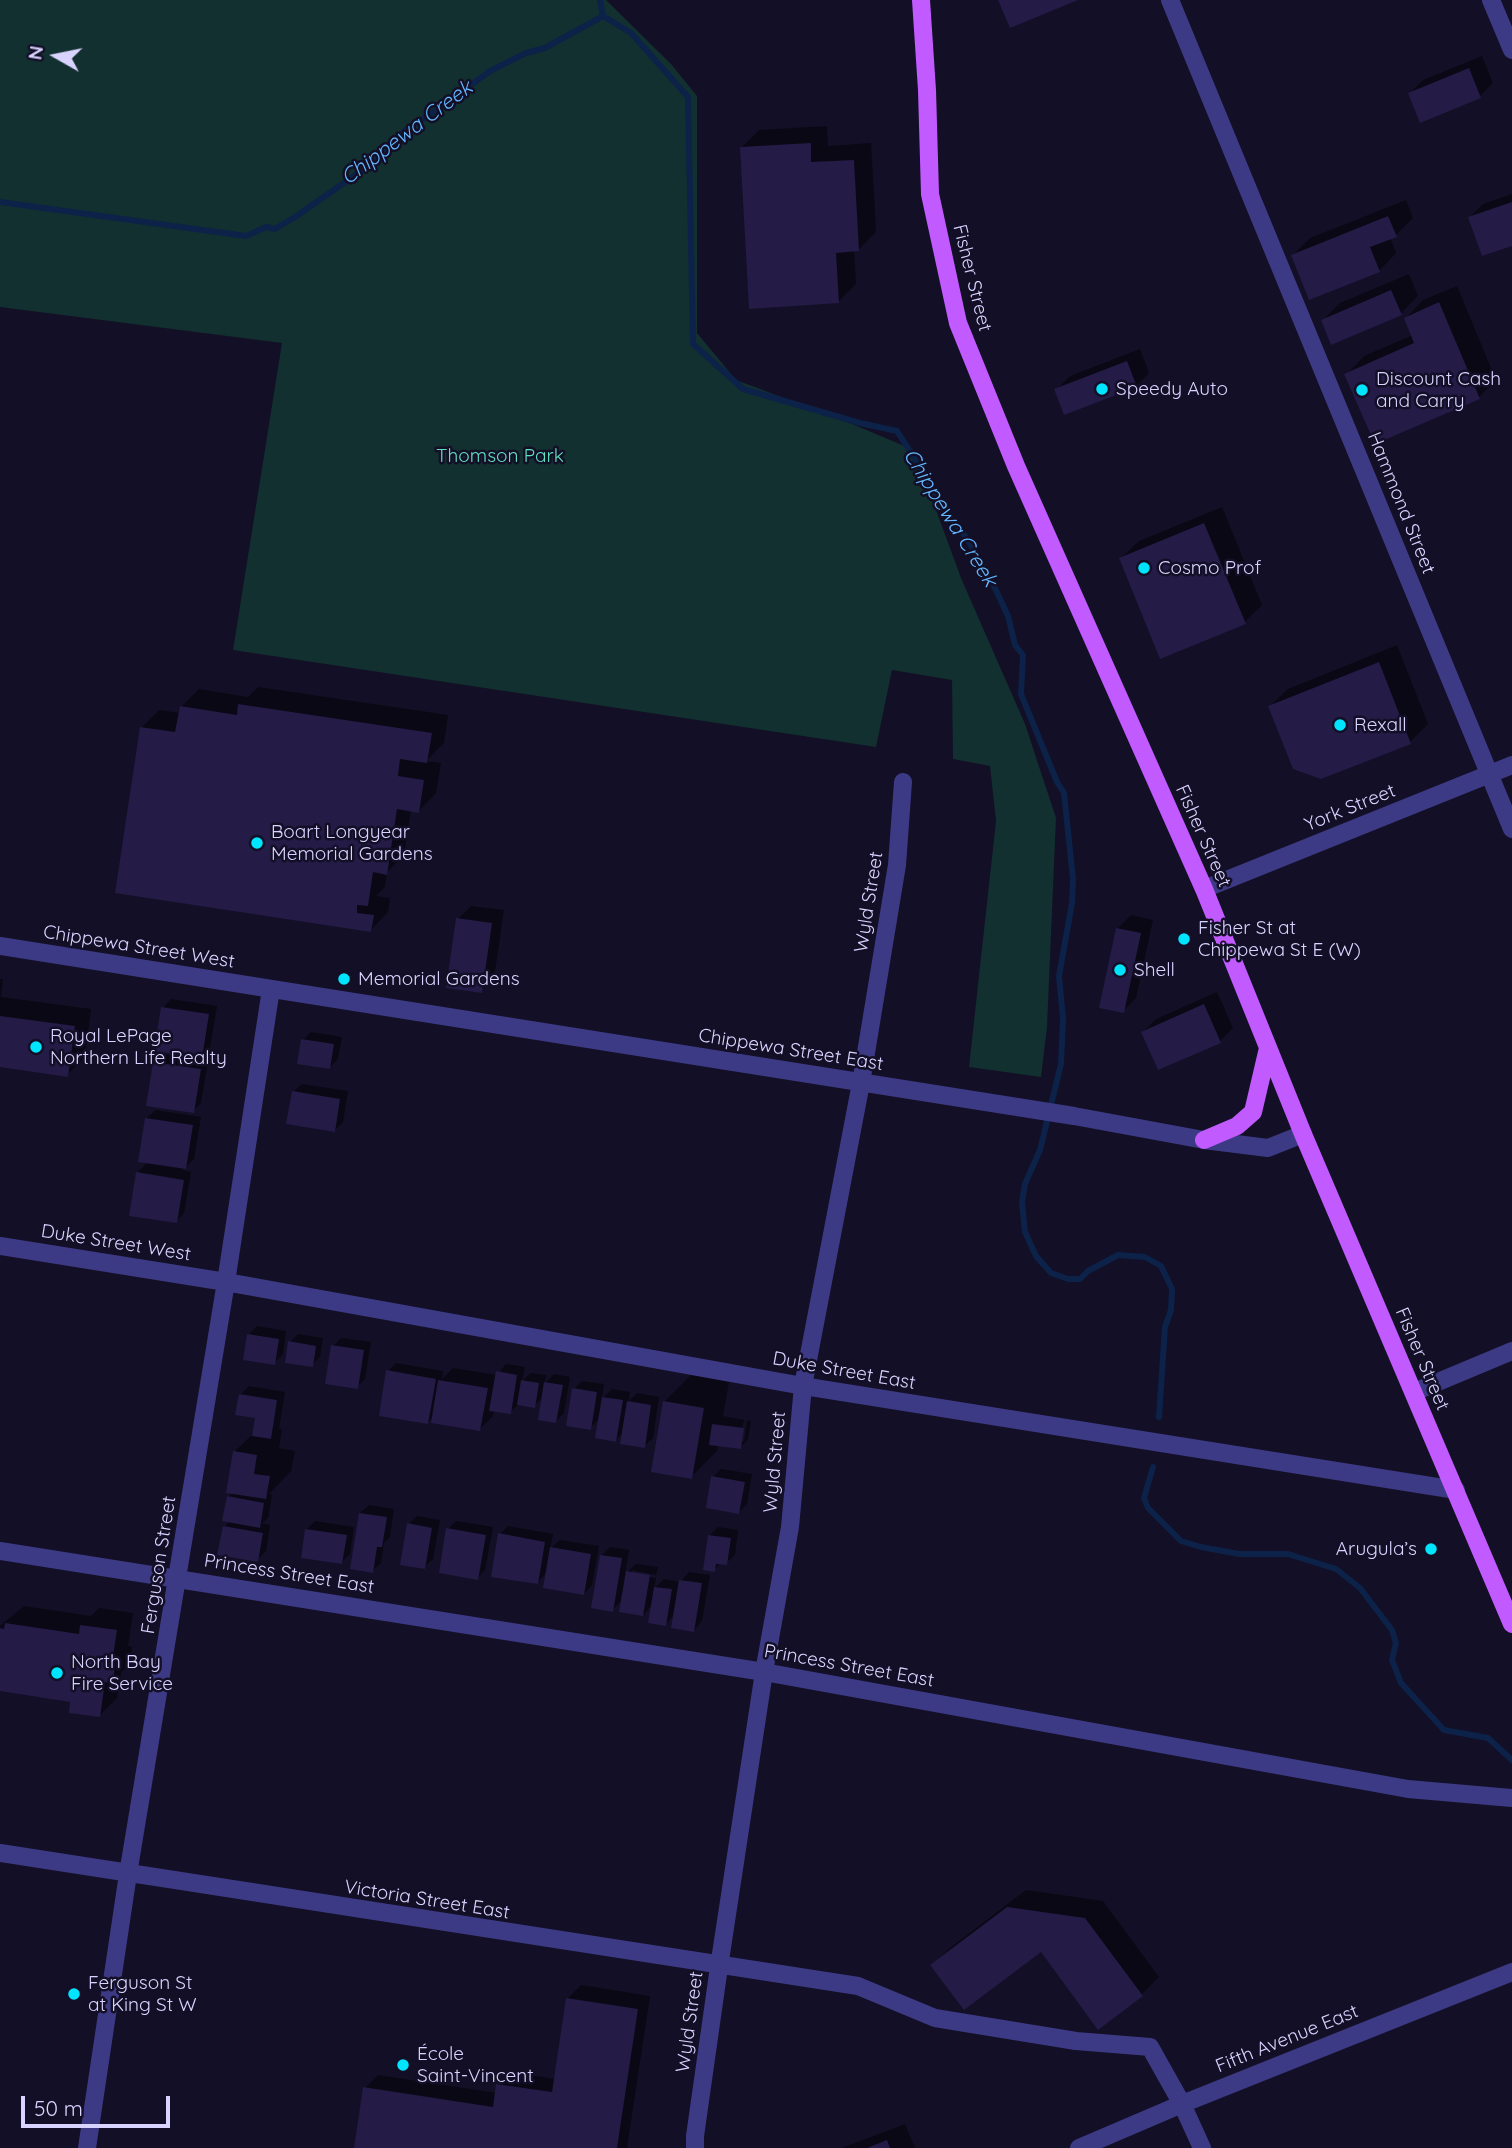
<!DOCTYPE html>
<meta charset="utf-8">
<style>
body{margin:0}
#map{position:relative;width:1512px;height:2148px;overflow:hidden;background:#130f26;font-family:Quicksand,sans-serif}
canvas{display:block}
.north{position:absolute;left:21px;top:21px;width:70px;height:70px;-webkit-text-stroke:5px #130f26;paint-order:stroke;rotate:279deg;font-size:19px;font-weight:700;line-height:28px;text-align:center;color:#d9d4ff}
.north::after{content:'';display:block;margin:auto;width:24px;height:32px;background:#d9d4ff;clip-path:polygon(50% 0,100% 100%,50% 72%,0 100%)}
.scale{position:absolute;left:21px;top:2096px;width:149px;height:32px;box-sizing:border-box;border:4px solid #d9d4ff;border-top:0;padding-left:9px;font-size:21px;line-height:24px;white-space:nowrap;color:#d9d4ff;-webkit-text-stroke:5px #130f26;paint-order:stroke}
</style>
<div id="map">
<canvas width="1512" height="2148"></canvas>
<div class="north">N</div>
<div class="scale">50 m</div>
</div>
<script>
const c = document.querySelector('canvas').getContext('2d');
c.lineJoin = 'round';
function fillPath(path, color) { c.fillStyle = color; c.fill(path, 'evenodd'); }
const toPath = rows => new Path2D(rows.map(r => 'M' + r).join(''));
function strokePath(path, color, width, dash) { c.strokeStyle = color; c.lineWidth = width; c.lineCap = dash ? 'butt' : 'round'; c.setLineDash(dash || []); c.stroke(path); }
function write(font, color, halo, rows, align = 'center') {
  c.font = font + ' Quicksand,sans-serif'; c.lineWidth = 5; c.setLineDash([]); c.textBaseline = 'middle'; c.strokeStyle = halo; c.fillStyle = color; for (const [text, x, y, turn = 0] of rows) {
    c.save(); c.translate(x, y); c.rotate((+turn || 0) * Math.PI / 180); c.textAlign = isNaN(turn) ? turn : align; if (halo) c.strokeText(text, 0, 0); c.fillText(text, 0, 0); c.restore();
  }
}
fillPath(toPath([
 [0,0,606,0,671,64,697,96,697,333,736,380,845,421,914,450,961,578,1025,724,1056,818,1047,1027,1041,1077,969,1067,996,821,990,766,953,759,952,680,892,670,876,747,233,650,282,343,0,307]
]), '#12302f');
fillPath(toPath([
 [1482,56,1493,83,1480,96,1410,93,1423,80],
 [827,126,828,146,871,143,876,232,858,250,854,250,856,284,838,302,741,148,759,130],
 [1512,194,1512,244,1470,217,1483,204],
 [1406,200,1413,218,1396,235,1390,237,1396,253,1379,271,1293,255,1310,238],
 [1409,274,1418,296,1401,313,1323,320,1340,303],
 [1457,286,1496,380,1479,397,1347,374,1364,356,1413,335,1406,318,1423,300],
 [1140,349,1149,373,1136,386,1057,389,1070,376],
 [1222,507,1262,605,1245,622,1121,558,1139,541],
 [1397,645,1428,724,1410,742,1321,777,1270,706,1288,689],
 [258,687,448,715,444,743,426,761,441,763,436,793,419,811,411,810,404,855,387,872,385,887,376,896,390,898,388,912,371,930,142,727,159,710,180,713,181,707,199,689,248,697],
 [471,906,504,910,494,978,481,991,458,919],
 [1131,915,1153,920,1136,998,1123,1011,1118,928],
 [0,979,3,979,1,997,91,1009,85,1057,67,1075,0,1066],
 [1217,992,1233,1028,1220,1041,1159,1068,1143,1032,1156,1019],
 [171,999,217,1006,210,1048,202,1056,163,1008],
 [311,1032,342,1037,338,1059,330,1067,303,1040],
 [163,1054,208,1061,201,1103,193,1111,154,1063],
 [302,1084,348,1091,343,1122,335,1130,293,1092],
 [155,1110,201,1117,194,1159,182,1170,191,1172,184,1213,176,1222,137,1173,149,1161,147,1118],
 [257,1326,286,1331,283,1354,274,1363,249,1334],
 [298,1334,323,1338,320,1357,312,1365,290,1342],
 [341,1338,371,1342,365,1379,357,1387,333,1346],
 [396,1363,443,1371,442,1379,453,1368,497,1375,506,1364,525,1367,522,1381,531,1373,546,1375,545,1383,554,1374,570,1377,564,1413,556,1421,543,1397,534,1406,519,1404,510,1412,494,1410,493,1416,480,1429,434,1416,428,1422,388,1371],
 [691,1375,729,1382,723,1416,751,1421,748,1439,740,1448,718,1444,717,1451,691,1477,665,1401],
 [744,1420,747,1420,744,1441,740,1441],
 [582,1381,604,1384,602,1399,612,1389,630,1392,629,1401,637,1393,659,1397,653,1438,644,1446,624,1432,616,1440,600,1418,590,1428,574,1389],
 [249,1386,285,1392,279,1429,282,1429,279,1448,295,1451,291,1471,269,1494,272,1495,268,1518,262,1523,270,1525,266,1551,257,1560,224,1527,230,1521,228,1497,233,1492,234,1452,255,1432,257,1417,240,1395],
 [721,1469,752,1474,747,1504,739,1512,713,1477],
 [369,1505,394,1509,390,1537,384,1543,381,1563,372,1571,360,1513],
 [417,1516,440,1520,433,1559,424,1567,409,1524],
 [315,1521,354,1527,350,1554,342,1562,306,1530],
 [456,1521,493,1527,485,1570,477,1578,448,1529],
 [508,1526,553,1534,550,1549,560,1540,599,1546,592,1585,584,1594,547,1572,537,1583,500,1534],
 [718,1527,738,1530,735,1555,726,1563,721,1563,714,1570,709,1536],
 [610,1547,629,1550,625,1574,636,1564,658,1567,656,1575,632,1570,632,1574,656,1578,654,1589,664,1579,680,1582,689,1572,710,1575,702,1621,694,1630,675,1614,666,1624,653,1604,643,1615,623,1599,612,1610,602,1555],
 [24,1606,91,1616,99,1608,133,1613,128,1646,132,1647,130,1664,121,1673,117,1698,99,1716,72,1700,0,1689,0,1626],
 [1026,1890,1103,1901,1159,1977,1142,1994,1098,2027,1041,1950,932,1965,950,1948],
 [581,1985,650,1996,627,2148,356,2148,365,2088,378,2075,497,2093,498,2085,511,2072,555,2079,568,1998],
 [905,2124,915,2148,842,2148]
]), '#0007');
strokePath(toPath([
 [600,0,603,16],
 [0,202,246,236,266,227,275,229,295,217,374,162,389,144,407,129,437,110,490,71,526,53,545,48,603,16,631,33,688,97,693,344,743,389,860,423,897,431,915,459,929,488,968,540,993,584,1008,616,1015,645,1023,655,1021,694,1057,782,1064,793,1073,879,1072,903,1059,976,1063,1019,1061,1064,1040,1150,1025,1184,1022,1202,1025,1232,1036,1256,1051,1273,1068,1279,1080,1279,1088,1271,1118,1255,1145,1257,1161,1266,1172,1289,1171,1310,1165,1327,1159,1417],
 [1153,1467,1144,1498,1148,1508,1181,1541,1201,1547,1239,1554,1288,1554,1336,1569,1360,1588,1392,1630,1396,1643,1392,1660,1401,1683,1444,1730,1488,1738,1512,1760]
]), '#0c2248', 6);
fillPath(toPath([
 [998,0,1078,0,1010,28],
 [1469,68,1481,98,1420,123,1408,93],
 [811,143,811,162,854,160,859,251,836,253,839,303,749,309,740,147],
 [1512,202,1512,246,1482,256,1468,217],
 [1388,216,1397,237,1370,247,1380,272,1309,300,1291,255],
 [1391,290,1402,315,1331,345,1321,320],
 [1439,302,1480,399,1375,444,1344,374,1414,343,1404,318],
 [1127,361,1137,387,1064,415,1054,389],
 [1204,523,1246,624,1160,659,1119,558],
 [1379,662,1411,744,1321,779,1293,769,1268,706],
 [238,704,432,733,427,763,400,759,398,776,424,780,419,813,397,809,387,875,373,872,368,906,357,905,357,913,374,915,371,932,115,893,140,727,175,732,180,706,237,715],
 [456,918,492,923,482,993,446,988],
 [1116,928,1141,933,1124,1013,1099,1008],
 [1204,1004,1221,1043,1158,1070,1141,1032],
 [161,1007,209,1014,202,1058,154,1051],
 [0,1016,75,1026,68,1077,0,1067],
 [301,1039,334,1044,330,1069,297,1064],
 [153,1062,201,1069,194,1113,146,1106],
 [292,1091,340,1099,335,1132,286,1124],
 [145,1118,193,1125,186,1169,138,1162],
 [136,1172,184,1180,177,1223,129,1216],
 [247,1334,279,1339,275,1365,243,1360],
 [288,1341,316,1346,313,1367,285,1363],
 [331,1345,364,1350,358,1389,325,1384],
 [386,1370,436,1379,428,1424,379,1416],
 [496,1371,517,1375,511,1414,489,1411],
 [438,1380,488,1388,480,1431,431,1423],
 [521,1380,539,1383,535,1408,517,1405],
 [544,1382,563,1385,556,1423,538,1420],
 [572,1388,597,1392,591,1430,566,1426],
 [239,1394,277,1400,271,1439,252,1436,255,1418,235,1415],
 [602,1397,623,1400,616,1442,595,1438],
 [627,1401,651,1405,645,1448,620,1444],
 [663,1401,704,1408,692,1479,651,1472],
 [712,1424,744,1428,741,1449,709,1445],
 [233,1451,257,1455,254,1474,270,1476,266,1499,226,1493],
 [711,1476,745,1482,739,1514,706,1508],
 [227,1496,264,1503,260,1528,222,1521],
 [359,1513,387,1517,382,1547,377,1547,373,1573,350,1569],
 [407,1523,432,1528,425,1569,400,1565],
 [223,1526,263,1533,258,1562,217,1555],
 [446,1528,486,1535,478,1580,439,1573],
 [305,1529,347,1535,342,1564,301,1558],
 [498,1533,545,1542,538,1584,491,1577],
 [708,1535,731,1538,727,1565,716,1564,715,1572,703,1570],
 [550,1547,591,1554,584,1595,543,1588],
 [600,1555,622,1558,613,1612,591,1608],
 [626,1571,650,1575,643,1616,619,1612],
 [679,1580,702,1583,694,1632,671,1628],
 [654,1587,672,1589,666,1626,648,1623],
 [5,1623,79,1634,80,1625,117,1630,112,1663,115,1664,113,1683,105,1682,100,1717,69,1713,70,1702,0,1691,0,1628,4,1629],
 [1007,1907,1085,1918,1143,1996,1098,2030,1041,1952,964,2010,930,1965],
 [566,1998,638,2009,617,2148,354,2148,363,2087,493,2107,496,2084,552,2092],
 [887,2140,890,2148,867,2148]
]), '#241b47');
strokePath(toPath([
 [1170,0,1512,829],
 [1491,0,1512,50],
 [1204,889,1512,765],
 [0,946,1074,1116,1204,1140,1268,1148,1303,1134],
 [0,1246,226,1282,803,1386,1456,1490],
 [1414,1392,1512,1351],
 [0,1551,764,1672,1408,1789,1512,1798],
 [0,1853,858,1986,935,2018,1076,2041,1150,2047,1182,2104,1202,2148],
 [87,2148,128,1874,226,1282,271,989],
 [695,2148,695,2136,719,1967,764,1672,790,1527,803,1386,861,1083,897,865,903,782],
 [1079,2148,1182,2104,1512,1972]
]), '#3d3a85', 18);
strokePath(toPath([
 [921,0,927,90,930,194,958,323,1016,466,1204,889,1303,1134,1512,1624],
 [1204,1140,1237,1126,1253,1112,1268,1048]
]), '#c25bff', 18);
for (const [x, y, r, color] of [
 [1102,389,7,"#00e5ff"],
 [1362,390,7,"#00e5ff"],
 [1144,568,7,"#00e5ff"],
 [1340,725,7,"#00e5ff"],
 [257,843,7,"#00e5ff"],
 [1184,939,7,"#00e5ff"],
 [1120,970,7,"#00e5ff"],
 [344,979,7,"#00e5ff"],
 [36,1047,7,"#00e5ff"],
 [1431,1549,7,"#00e5ff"],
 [57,1673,7,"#00e5ff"],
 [74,1994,7,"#00e5ff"],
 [403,2065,7,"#00e5ff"]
]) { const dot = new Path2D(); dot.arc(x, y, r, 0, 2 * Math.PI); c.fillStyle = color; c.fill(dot); strokePath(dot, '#130f26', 2.5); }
write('19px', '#d9d4ff', '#130f26', [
 ["Fisher Street",972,278,76],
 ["Hammond Street",1401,503,68],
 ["York Street",1350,808,-22],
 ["Fisher Street",1203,836,66],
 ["Wyld Street",869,902,-81],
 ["Chippewa Street West",139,947,9],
 ["Chippewa Street East",791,1050,9],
 ["Duke Street West",116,1243,9],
 ["Fisher Street",1422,1359,67],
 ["Duke Street East",844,1371,10],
 ["Wyld Street",775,1462,-85],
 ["Ferguson Street",159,1565,-81],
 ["Princess Street East",289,1574,9],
 ["Princess Street East",849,1666,10],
 ["Victoria Street East",427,1900,9],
 ["Wyld Street",690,2022,-82],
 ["Fifth Avenue East",1287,2039,-22]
]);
write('19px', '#d9d4ff', '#130f26', [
 ["Discount Cash",1376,379],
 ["and Carry",1376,401],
 ["Speedy Auto",1116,389],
 ["Cosmo Prof",1158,568],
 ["Rexall",1354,725],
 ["Boart Longyear",271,832],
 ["Memorial Gardens",271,854],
 ["Fisher St at",1198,928],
 ["Chippewa St E (W)",1198,950],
 ["Shell",1134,970],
 ["Memorial Gardens",358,979],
 ["Royal LePage",50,1036],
 ["Northern Life Realty",50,1058],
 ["Arugula’s",1417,1549,"right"],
 ["North Bay",71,1662],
 ["Fire Service",71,1684],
 ["Ferguson St",88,1983],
 ["at King St W",88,2005],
 ["École",417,2054],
 ["Saint-Vincent",417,2076]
], 'left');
write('19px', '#5fe0c0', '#130f26', [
 ["Thomson Park",500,456]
]);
write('italic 21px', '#62b6ff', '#130f26', [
 ["Chippewa Creek",407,133,-37],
 ["Chippewa Creek",950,518,58]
]);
</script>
